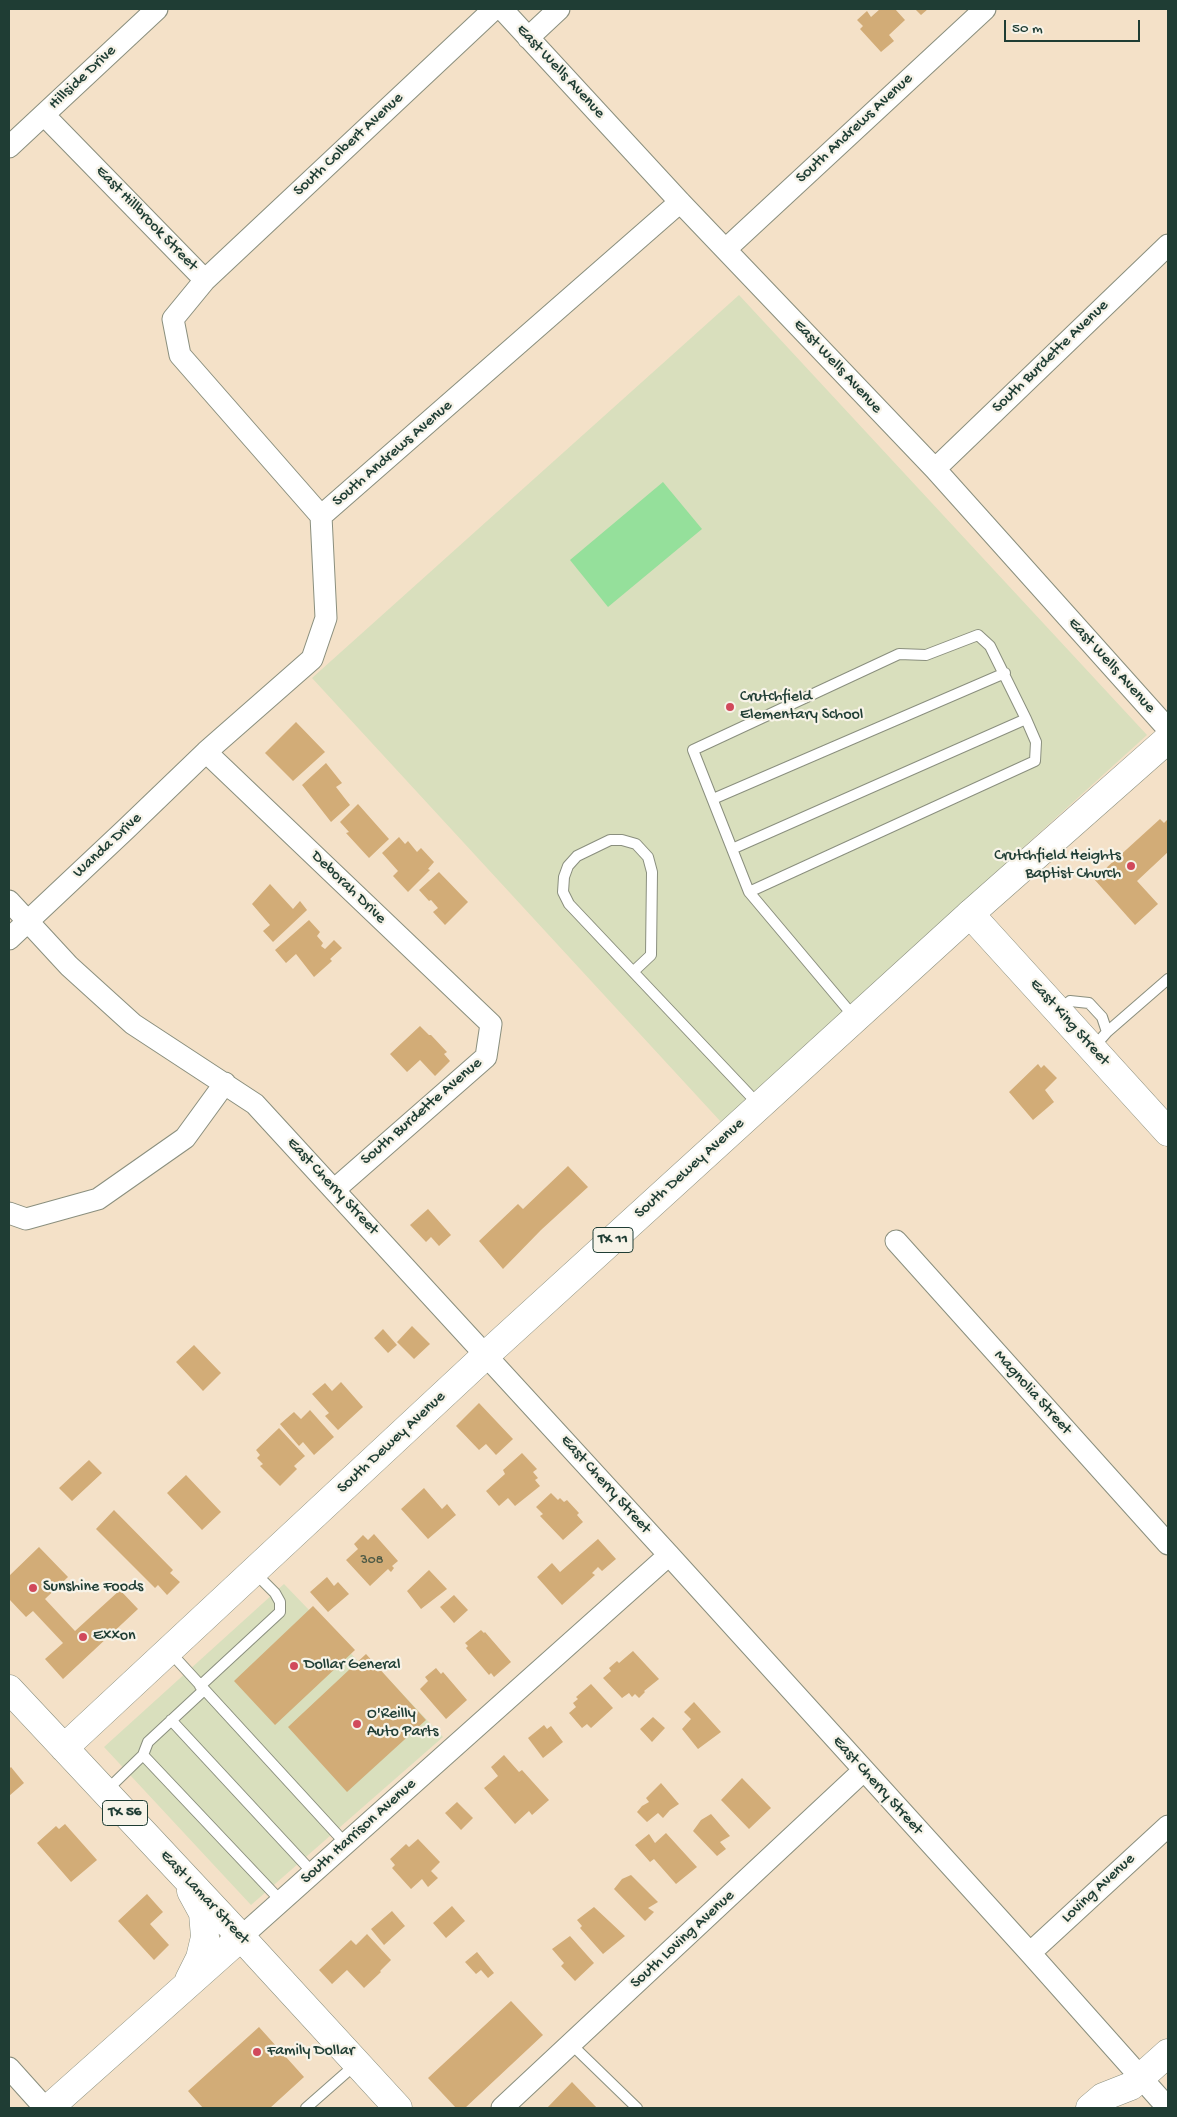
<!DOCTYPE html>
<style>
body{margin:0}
#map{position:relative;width:1177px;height:2117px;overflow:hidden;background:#f4e1c8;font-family:"Gochi Hand",sans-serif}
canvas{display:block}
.frame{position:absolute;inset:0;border:10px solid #1f3d34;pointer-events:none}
.scale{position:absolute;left:1004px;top:20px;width:136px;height:22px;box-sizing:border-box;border:2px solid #1f3d34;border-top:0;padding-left:6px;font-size:15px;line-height:18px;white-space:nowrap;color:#1f3d34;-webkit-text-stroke:4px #f7f3e8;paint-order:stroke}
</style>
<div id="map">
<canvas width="1177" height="2117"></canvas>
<div class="frame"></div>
<div class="scale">50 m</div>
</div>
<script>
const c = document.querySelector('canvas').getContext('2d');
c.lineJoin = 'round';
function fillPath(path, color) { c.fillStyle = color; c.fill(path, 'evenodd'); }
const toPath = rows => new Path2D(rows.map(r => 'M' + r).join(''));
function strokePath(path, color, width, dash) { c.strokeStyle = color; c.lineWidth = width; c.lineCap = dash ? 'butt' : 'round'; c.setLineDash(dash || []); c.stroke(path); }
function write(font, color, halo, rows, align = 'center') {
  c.font = font + ' "Gochi Hand",sans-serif'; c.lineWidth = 4.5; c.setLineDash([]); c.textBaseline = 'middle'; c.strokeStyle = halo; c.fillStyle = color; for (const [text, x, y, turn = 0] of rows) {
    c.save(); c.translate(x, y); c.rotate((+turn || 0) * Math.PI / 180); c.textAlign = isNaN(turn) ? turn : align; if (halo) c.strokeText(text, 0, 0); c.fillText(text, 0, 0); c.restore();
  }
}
fillPath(toPath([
 [739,295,1147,735,721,1122,312,678],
 [284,1584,359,1662,366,1655,443,1737,251,1905,104,1747]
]), '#d9dfbd');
fillPath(toPath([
 [663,482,702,529,608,607,570,560]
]), '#95e09b');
fillPath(toPath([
 [880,9,895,9,905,20,889,35,894,41,881,52,860,29,863,26,857,20,867,11,871,17],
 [915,9,928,9,921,15],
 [296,722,325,752,293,781,265,753],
 [326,763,342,783,336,787,350,805,331,822,302,785],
 [358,804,389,839,369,858,346,833,349,832,340,822],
 [1160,819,1164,823,1168,819,1168,852,1137,881,1158,904,1135,925,1094,879],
 [399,837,405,844,408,841,417,852,421,848,434,862,428,869,430,870,408,892,393,876,398,871,382,853],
 [439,872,468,902,445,925,433,912,438,908,431,900,429,901,419,890],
 [270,884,293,909,300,901,307,910,273,942,263,931,270,925,252,904],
 [309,920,320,932,317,936,323,943,321,946,325,949,334,940,342,948,330,959,332,961,314,977,296,954,286,963,275,950],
 [420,1026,429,1035,431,1035,447,1052,444,1054,450,1061,435,1076,420,1060,407,1072,390,1054],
 [1038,1064,1041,1068,1044,1065,1057,1078,1045,1090,1054,1102,1033,1120,1009,1092],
 [568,1166,588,1187,541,1230,503,1269,479,1241,518,1204,523,1209],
 [428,1209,451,1235,439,1246,431,1237,426,1242,410,1225],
 [412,1326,430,1344,414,1359,397,1342],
 [383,1329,397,1345,388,1353,374,1338],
 [194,1345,221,1373,203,1391,176,1362],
 [341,1382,363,1407,338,1430,325,1416,329,1413,312,1394,325,1383,332,1391],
 [479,1403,513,1439,496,1455,486,1444,479,1450,456,1426],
 [310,1410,334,1437,314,1455,303,1442,299,1446,280,1424,294,1412,301,1419],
 [279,1428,305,1456,294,1466,297,1469,280,1486,260,1466,263,1464,257,1458,260,1455,256,1450],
 [522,1453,537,1469,533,1472,538,1478,535,1480,540,1486,515,1506,508,1498,499,1506,486,1491,505,1474,503,1470],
 [89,1460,102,1473,72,1501,59,1488],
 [186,1475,221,1512,202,1530,167,1493],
 [424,1488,442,1509,447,1504,456,1515,428,1539,401,1509],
 [551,1493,558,1500,560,1498,564,1502,567,1500,579,1513,577,1515,583,1522,563,1540,540,1516,543,1514,536,1507],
 [114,1510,173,1570,170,1573,180,1582,167,1595,158,1585,155,1588,96,1529],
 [374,1534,398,1561,392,1566,394,1568,391,1572,388,1569,370,1586,346,1560,358,1549,354,1544,363,1535,368,1540],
 [598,1539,616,1559,602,1571,598,1567,592,1573,595,1575,562,1605,537,1577,552,1563,560,1572],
 [39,1547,68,1577,45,1599,75,1631,120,1590,138,1609,63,1679,45,1659,63,1643,33,1611,26,1617,9,1599,9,1576],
 [429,1570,447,1589,421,1609,407,1591],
 [327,1577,334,1586,338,1582,349,1594,328,1612,310,1592],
 [454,1595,468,1610,454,1623,440,1607],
 [313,1606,355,1650,275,1725,234,1681],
 [481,1630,484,1633,485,1632,511,1662,494,1677,491,1673,489,1675,466,1648,468,1646,465,1643],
 [633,1651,659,1679,644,1691,645,1692,639,1698,635,1694,632,1697,629,1693,622,1698,603,1678,611,1671,609,1668,617,1661,619,1663],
 [366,1654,426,1720,347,1792,288,1727],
 [436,1668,441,1674,443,1672,467,1700,446,1719,420,1689,428,1681,425,1677],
 [591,1684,613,1708,591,1728,587,1724,582,1728,569,1713,576,1707,573,1703,578,1699,576,1697],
 [694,1702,721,1732,698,1749,682,1729,691,1719,684,1712],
 [653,1717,665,1728,652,1742,640,1729],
 [544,1725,547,1729,551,1726,563,1742,543,1758,528,1738],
 [504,1755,519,1772,522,1770,549,1800,532,1815,529,1811,515,1824,484,1788,498,1776,491,1767],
 [11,1767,24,1783,9,1796,9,1769],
 [742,1778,771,1808,749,1829,721,1800],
 [661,1783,679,1804,670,1810,663,1818,658,1813,647,1822,637,1812,642,1806,649,1802,646,1798],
 [457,1802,473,1818,461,1830,445,1813],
 [711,1814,730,1836,720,1842,726,1849,717,1856,693,1831,701,1820],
 [65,1824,97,1860,71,1882,37,1843,56,1826,59,1829],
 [666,1833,697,1867,676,1884,654,1859,650,1862,635,1845,649,1834,655,1843],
 [418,1839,440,1862,431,1871,438,1878,428,1887,422,1879,411,1889,392,1868,395,1865,390,1859,406,1844,409,1847],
 [631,1875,658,1902,648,1908,654,1912,645,1921,614,1889,622,1879],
 [147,1894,163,1912,150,1924,169,1945,154,1960,118,1921],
 [452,1906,465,1921,446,1938,433,1923],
 [594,1907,625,1936,603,1954,580,1928,582,1926,577,1920],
 [392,1911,405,1926,384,1945,371,1929],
 [367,1934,391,1960,380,1971,381,1972,364,1988,347,1970,332,1984,319,1970,351,1940,356,1945],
 [570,1936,594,1963,575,1981,561,1966,564,1963,552,1949],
 [477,1952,494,1973,488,1978,481,1970,476,1974,465,1962],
 [511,2001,543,2035,465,2108,456,2108,428,2078],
 [259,2027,304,2077,270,2108,203,2108,188,2091],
 [572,2082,597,2108,547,2108]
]), '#d2ac77');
const lane = toPath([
 [713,799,1005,673],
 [732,849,1026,719],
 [749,892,1035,761,1036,742,1026,719,990,646,978,635,926,655,899,654,693,750,749,892,855,1018],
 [634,971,651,955,652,872,648,857,636,844,622,840,610,840,577,856,568,866,564,877,563,892,569,904,759,1105],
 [1058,1011,1070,1001,1089,1003,1102,1017,1107,1032,1093,1048],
 [1107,1032,1168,979],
 [169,1651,346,1844],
 [200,1686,280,1612,280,1602,275,1593,254,1572],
 [171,1720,313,1873],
 [143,1755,281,1901],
 [106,1791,143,1755,148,1742,204,1690],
 [571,2044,637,2108],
 [306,2108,356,2064]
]);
const street = toPath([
 [502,9,680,202,935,469,1168,729],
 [528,38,559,9],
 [44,115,205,280],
 [9,147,157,9],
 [726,249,985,9],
 [935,469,1168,245],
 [321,516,180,355,173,319,205,280,494,9],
 [206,752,491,1024,486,1057,334,1190],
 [9,901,69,966,133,1024,255,1104,669,1555,1030,1953,1168,2108],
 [9,939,126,829,206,752,312,659,326,618,321,516,680,202],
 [9,1213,26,1219,98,1199,185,1138,225,1083],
 [896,1241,1168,1544],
 [241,1937,669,1555],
 [1030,1953,1168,1826],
 [9,2068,45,2108],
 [502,2108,863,1771]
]);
const secondary = toPath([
 [970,914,1168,1132],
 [1090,2108,1103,2097,1131,2086,1168,2053]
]);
const primary = toPath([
 [9,1689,241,1937,398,2108],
 [64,1748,486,1355,970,914,1168,739],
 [189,1980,200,1958,205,1937,203,1913,191,1891],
 [49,2108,241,1937]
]);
strokePath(lane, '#8a8f7e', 12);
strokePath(street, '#8a8f7e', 23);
strokePath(secondary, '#8a8f7e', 29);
strokePath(primary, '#8a8f7e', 29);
strokePath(lane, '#fff', 10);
strokePath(street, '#fff', 21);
strokePath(secondary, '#fff', 28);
strokePath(primary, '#fff', 28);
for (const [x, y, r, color] of [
 [730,707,5,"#d1495b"],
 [1131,866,5,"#d1495b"],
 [33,1588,5,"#d1495b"],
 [83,1637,5,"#d1495b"],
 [294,1666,5,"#d1495b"],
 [357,1724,5,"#d1495b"],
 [257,2052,5,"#d1495b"]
]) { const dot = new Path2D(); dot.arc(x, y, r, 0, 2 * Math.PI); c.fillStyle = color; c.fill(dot); strokePath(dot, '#f7f3e8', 2); }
write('14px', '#4c5945', null, [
 ["308",372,1561]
]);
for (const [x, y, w] of [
 [613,1240,40],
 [125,1813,45]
]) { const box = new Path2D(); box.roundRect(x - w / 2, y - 12.5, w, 25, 4); c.fillStyle = '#f7f3e8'; c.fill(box); strokePath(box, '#1f3d34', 1); }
write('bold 15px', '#1f3d34', null, [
 ["TX 11",613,1240],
 ["TX 56",125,1813]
]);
write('16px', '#1f3d34', '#f7f3e8', [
 ["East Wells Avenue",560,72,47],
 ["Hillside Drive",83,78,-43],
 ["South Andrews Avenue",855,129,-43],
 ["South Colbert Avenue",349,145,-43],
 ["East Hillbrook Street",146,219,46],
 ["South Burdette Avenue",1051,357,-44],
 ["East Wells Avenue",837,367,47],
 ["South Andrews Avenue",393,454,-41],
 ["East Wells Avenue",1111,666,48],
 ["Wanda Drive",108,846,-43],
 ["Deborah Drive",348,888,44],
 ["East King Street",1069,1023,48],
 ["South Burdette Avenue",422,1112,-41],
 ["South Dewey Avenue",690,1169,-42],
 ["East Cherry Street",332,1187,47],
 ["Magnolia Street",1032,1393,48],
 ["South Dewey Avenue",392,1443,-43],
 ["East Cherry Street",605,1485,48],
 ["East Cherry Street",877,1786,48],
 ["South Harrison Avenue",359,1832,-42],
 ["Loving Avenue",1099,1889,-43],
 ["East Lamar Street",204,1898,47],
 ["South Loving Avenue",683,1940,-43]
]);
write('16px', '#1f3d34', '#f7f3e8', [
 ["Crutchfield",740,698],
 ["Elementary School",740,716],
 ["Crutchfield Heights",1121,857,"right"],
 ["Baptist Church",1121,875,"right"],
 ["Sunshine Foods",43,1588],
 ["Exxon",93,1637],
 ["Dollar General",304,1666],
 ["O'Reilly",367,1715],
 ["Auto Parts",367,1733],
 ["Family Dollar",267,2052]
], 'left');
</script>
